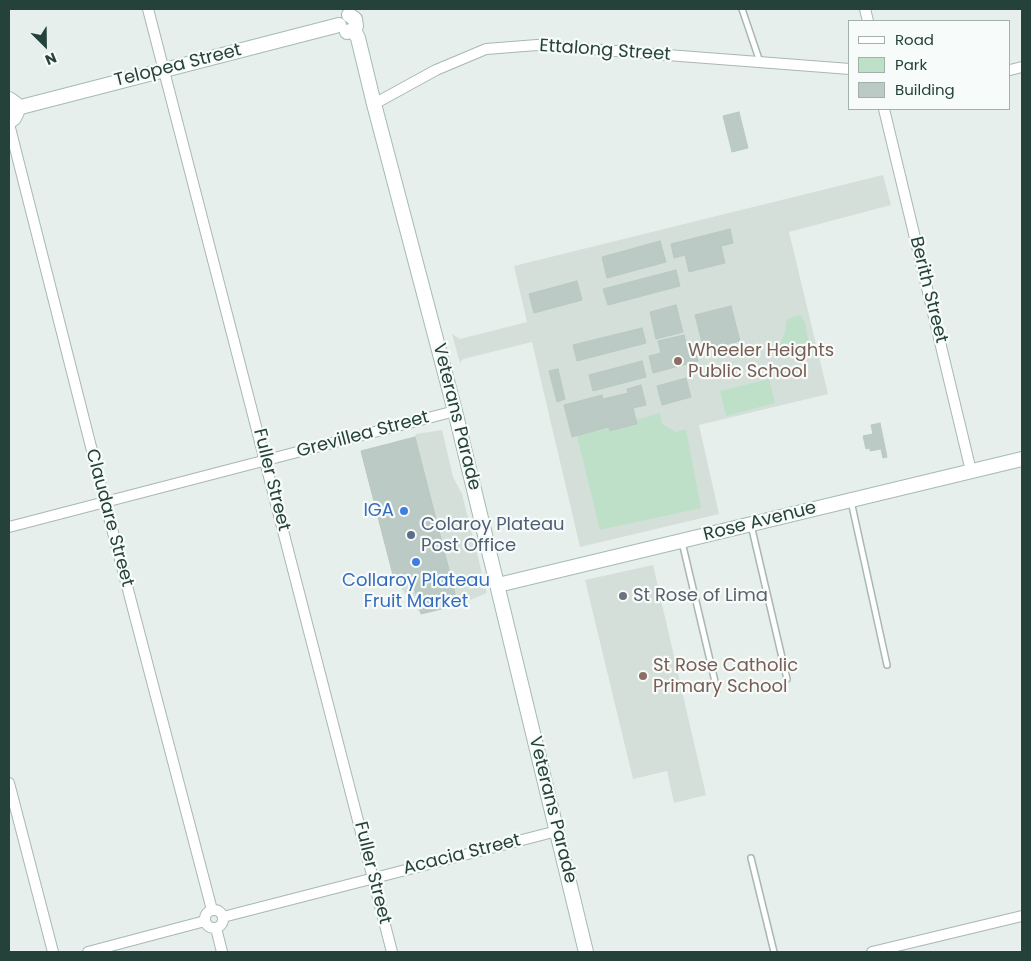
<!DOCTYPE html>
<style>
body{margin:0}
#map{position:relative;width:1031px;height:961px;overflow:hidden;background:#e6efeb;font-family:Poppins,sans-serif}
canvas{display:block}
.frame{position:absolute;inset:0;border:10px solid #24423a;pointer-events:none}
.legend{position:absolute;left:848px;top:20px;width:162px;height:90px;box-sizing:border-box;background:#f7fbf9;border:1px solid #a3b1ad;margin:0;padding:6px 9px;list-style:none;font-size:15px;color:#24423a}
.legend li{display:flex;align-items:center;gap:10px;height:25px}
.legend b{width:25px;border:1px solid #a3b1ad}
.north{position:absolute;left:20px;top:20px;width:50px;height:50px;-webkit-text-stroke:4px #f7fbf9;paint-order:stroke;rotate:157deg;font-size:14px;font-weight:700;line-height:20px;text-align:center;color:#24423a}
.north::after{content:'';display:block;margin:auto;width:18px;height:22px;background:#24423a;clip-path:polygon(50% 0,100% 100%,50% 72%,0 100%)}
</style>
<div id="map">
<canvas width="1031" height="961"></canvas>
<div class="frame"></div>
<ul class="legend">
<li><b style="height:6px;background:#fff"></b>Road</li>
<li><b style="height:14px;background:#bfe0c8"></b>Park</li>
<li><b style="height:14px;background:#bbcac4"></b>Building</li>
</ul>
<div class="north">N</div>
</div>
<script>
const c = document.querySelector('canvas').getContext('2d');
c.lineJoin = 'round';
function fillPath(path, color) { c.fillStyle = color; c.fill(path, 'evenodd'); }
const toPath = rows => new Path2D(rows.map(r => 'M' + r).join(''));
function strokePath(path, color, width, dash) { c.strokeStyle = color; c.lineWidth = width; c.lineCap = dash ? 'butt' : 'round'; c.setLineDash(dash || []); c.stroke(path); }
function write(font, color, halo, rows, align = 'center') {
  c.font = font + ' Poppins,sans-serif'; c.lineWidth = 4.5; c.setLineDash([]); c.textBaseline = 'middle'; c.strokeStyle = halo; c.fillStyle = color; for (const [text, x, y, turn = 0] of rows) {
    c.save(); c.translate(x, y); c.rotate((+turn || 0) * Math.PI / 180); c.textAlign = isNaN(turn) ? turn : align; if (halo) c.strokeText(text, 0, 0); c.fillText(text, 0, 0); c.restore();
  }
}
fillPath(toPath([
 [883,175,891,205,789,232,828,394,699,425,719,514,580,547,532,342,463,359,460,363,452,334,460,339,527,322,514,266],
 [442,430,453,477,462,494,487,593,458,605,421,614,394,579,361,451,415,437,416,434],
 [653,565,706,795,674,803,667,771,633,779,585,580]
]), '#d4dfda');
fillPath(toPath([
 [800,315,805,322,810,350,786,359,778,349,785,332,787,319],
 [769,379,775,403,726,416,720,391],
 [660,413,662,424,676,432,686,429,701,508,600,530,577,436,609,428,610,432,637,425,636,420]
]), '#bfe0c8');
const building = toPath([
 [739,112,748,148,732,152,723,116,739,112],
 [730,229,733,243,721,246,725,263,689,272,685,255,674,258,671,244,730,229],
 [660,241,666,262,607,278,602,257,660,241],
 [676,270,680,286,608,305,603,289,676,270],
 [577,281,582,300,534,313,529,294,577,281],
 [676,305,683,332,656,339,650,312,676,305],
 [731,306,740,341,704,350,695,315,731,306],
 [642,328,646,343,577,361,573,345,642,328],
 [684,335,688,350,695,348,698,361,653,373,649,356,661,353,658,341,684,335],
 [642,361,646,377,593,391,589,375,642,361],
 [558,369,565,399,557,402,549,371,558,369],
 [686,378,691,397,662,405,657,386,686,378],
 [641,385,646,405,633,408,637,424,610,431,609,427,572,437,564,405,602,395,603,399,628,393,627,389,641,385],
 [880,423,887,457,883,458,881,449,870,451,870,448,866,449,863,436,873,434,871,425,880,423],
 [415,437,458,605,421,614,411,575,394,579,361,451,415,437]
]);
fillPath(building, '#bbcac4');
strokePath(building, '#b8c9c2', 1);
const lane = toPath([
 [742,9,760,62],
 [851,501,887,665],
 [751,525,787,679],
 [682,542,717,690],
 [751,858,774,952]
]);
const street = toPath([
 [148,9,392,952],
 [865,9,868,21],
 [1010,70,1022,67],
 [374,104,436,70,486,49,537,45,850,69],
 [884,109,971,471],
 [9,124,105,502,212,910],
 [9,527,455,411],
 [9,783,53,952],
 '205 919a9 9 0 1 1 18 0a9 9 0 1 1-18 0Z',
 [223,917,557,831],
 [216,928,222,952],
 [88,952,205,921],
 [872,952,1022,916]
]);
const secondary = toPath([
 [354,30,358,38,374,104,455,411,586,952],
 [347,32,354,30,356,26,355,19,349,15],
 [9,99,16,104,17,112,14,118,9,122],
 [17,108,339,25],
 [498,585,1022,459]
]);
strokePath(lane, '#a8b8b2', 8);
strokePath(street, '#a8b8b2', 12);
strokePath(secondary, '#a4bbb3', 16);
strokePath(lane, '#fff', 5);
strokePath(street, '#fff', 10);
strokePath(secondary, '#fff', 14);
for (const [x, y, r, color] of [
 [678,361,5,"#8d6e63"],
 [404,511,5,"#3f7fe0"],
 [411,535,5,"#5c6f8a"],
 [416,562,5,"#3f7fe0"],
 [623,596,5,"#6b7280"],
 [643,676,5,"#8d6e63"]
]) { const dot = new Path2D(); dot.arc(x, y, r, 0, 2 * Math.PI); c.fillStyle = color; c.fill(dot); strokePath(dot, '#f7fbf9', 2); }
write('18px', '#24423a', '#f7fbf9', [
 ["Ettalong Street",605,51,4],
 ["Telopea Street",178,66,-14],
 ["Berith Street",928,290,76],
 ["Veterans Parade",456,417,76],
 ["Grevillea Street",363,435,-15],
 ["Fuller Street",271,480,76],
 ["Claudare Street",109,518,75],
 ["Rose Avenue",760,522,-14],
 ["Veterans Parade",552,810,76],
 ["Acacia Street",462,855,-14],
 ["Fuller Street",372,873,76]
]);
write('18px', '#785e54', '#f7fbf9', [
 ["Wheeler Heights",688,351],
 ["Public School",688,372],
 ["St Rose Catholic",653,666],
 ["Primary School",653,687]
], 'left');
write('18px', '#366cbe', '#f7fbf9', [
 ["IGA",394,511],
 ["Collaroy Plateau",416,581,"center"],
 ["Fruit Market",416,602,"center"]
], 'right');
write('18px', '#4e5e75', '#f7fbf9', [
 ["Colaroy Plateau",421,525],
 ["Post Office",421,546]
], 'left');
write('18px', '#5b616d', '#f7fbf9', [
 ["St Rose of Lima",633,596]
], 'left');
</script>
